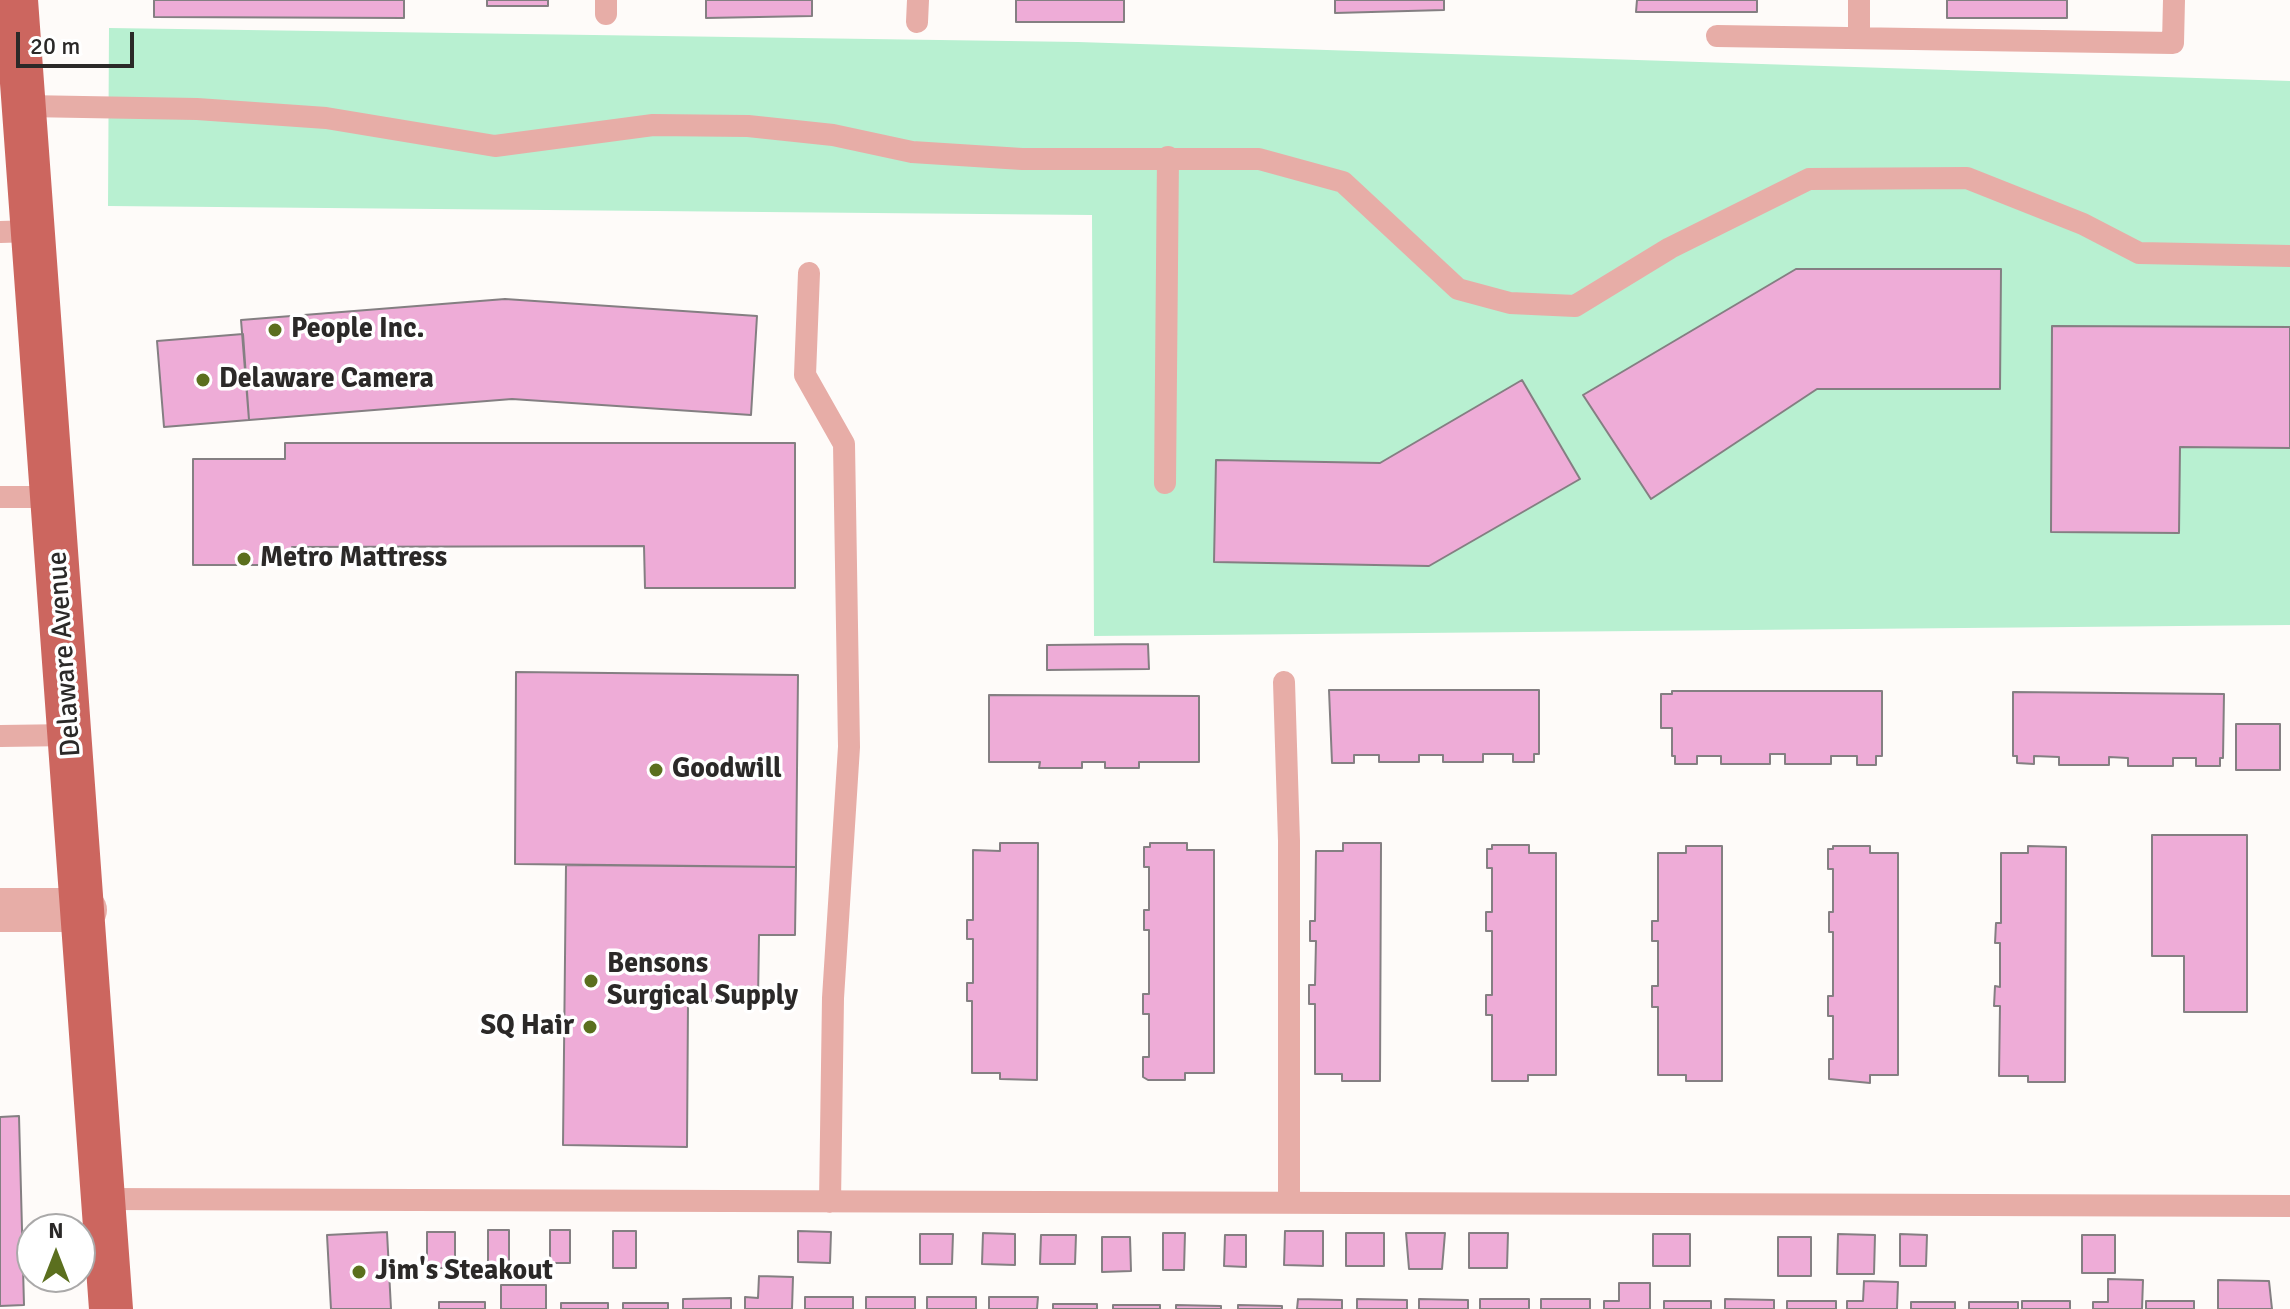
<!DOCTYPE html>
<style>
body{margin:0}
#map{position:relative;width:2290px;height:1309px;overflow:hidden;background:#fefbf9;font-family:Signika,sans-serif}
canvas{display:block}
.north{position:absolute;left:16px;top:1213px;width:80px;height:80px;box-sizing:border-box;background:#fff;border:2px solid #aaa9a9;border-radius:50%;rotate:0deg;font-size:22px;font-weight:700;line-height:32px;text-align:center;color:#2b2928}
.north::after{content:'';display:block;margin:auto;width:28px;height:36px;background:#5b6f1e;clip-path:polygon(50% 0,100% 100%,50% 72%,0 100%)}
.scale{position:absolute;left:16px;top:32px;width:118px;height:36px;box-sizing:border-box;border:4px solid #2b2928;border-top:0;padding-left:10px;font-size:24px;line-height:28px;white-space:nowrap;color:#2b2928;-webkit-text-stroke:6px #fff;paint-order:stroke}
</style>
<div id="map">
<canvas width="2290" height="1309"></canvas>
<div class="north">N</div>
<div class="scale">20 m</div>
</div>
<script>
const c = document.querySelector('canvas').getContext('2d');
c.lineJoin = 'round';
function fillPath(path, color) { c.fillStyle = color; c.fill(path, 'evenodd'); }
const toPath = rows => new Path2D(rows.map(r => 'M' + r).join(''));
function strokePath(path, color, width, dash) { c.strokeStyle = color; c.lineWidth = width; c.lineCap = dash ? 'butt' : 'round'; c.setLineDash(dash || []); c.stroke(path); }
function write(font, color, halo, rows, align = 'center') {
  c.font = font + ' Signika,sans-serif'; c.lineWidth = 7; c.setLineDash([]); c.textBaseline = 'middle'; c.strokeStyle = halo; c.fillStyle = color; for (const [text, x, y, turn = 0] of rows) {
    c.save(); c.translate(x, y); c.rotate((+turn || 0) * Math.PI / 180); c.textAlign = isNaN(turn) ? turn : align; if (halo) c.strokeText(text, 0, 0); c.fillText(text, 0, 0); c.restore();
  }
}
fillPath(toPath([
 [109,28,1078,42,2290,81,2290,625,1094,636,1092,215,108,206]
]), '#b8f0d1');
const building = toPath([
 [154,0,404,0,404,18,154,17,154,0],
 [487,0,548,0,548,6,487,6,487,0],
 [706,0,812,0,812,16,706,18,706,0],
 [1016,0,1124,0,1124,22,1016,22,1016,0],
 [1335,0,1444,0,1444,10,1335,13,1335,0],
 [1637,0,1757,0,1757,12,1636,12,1637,0],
 [1947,0,2067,0,2067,18,1947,18,1947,0],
 [1796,269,2001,269,2000,389,1817,389,1651,499,1583,395,1796,269],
 [505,299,757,316,751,415,512,399,249,420,241,320,505,299],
 [2052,326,2290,327,2290,448,2180,447,2179,533,2051,532,2052,326],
 [243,334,249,420,164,427,157,341,243,334],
 [1522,380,1580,479,1429,566,1214,562,1216,460,1380,463,1522,380],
 [285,443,795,443,795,588,645,588,644,546,292,547,292,565,193,565,193,459,285,459,285,443],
 [1148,644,1149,669,1047,670,1047,645,1148,644],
 [516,672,798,675,796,867,515,864,516,672],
 [1329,690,1539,690,1539,754,1534,754,1534,762,1513,762,1513,754,1483,754,1483,762,1443,762,1443,755,1419,755,1419,762,1379,762,1379,755,1354,755,1354,763,1332,763,1329,690],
 [1672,691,1882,691,1882,756,1876,756,1876,765,1857,765,1857,756,1831,756,1831,764,1785,764,1785,754,1770,754,1770,764,1721,764,1721,756,1697,756,1697,764,1675,764,1675,756,1672,756,1672,728,1661,728,1661,694,1672,694,1672,691],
 [2013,692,2224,694,2223,758,2220,758,2220,766,2196,766,2196,758,2173,758,2173,766,2128,766,2128,758,2109,757,2109,765,2059,765,2059,757,2034,756,2034,764,2017,763,2017,756,2013,756,2013,692],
 [989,695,1199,696,1199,762,1139,762,1139,768,1105,768,1105,762,1082,762,1082,768,1039,768,1040,762,989,762,989,695],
 [2236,724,2280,724,2280,770,2236,770,2236,724],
 [2152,835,2247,835,2247,1012,2184,1012,2184,956,2152,956,2152,835],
 [1000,843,1038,843,1037,1080,1000,1079,1000,1073,972,1073,972,1001,967,1001,967,983,973,983,973,939,967,939,967,920,973,920,973,850,1000,851,1000,843],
 [1150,843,1187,843,1187,850,1214,850,1214,1073,1185,1073,1185,1080,1148,1080,1143,1077,1143,1057,1149,1057,1149,1014,1143,1014,1143,994,1149,994,1149,930,1144,930,1144,910,1149,910,1149,867,1144,867,1144,847,1150,847,1150,843],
 [1343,843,1381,843,1380,1081,1342,1081,1342,1074,1315,1074,1315,1004,1309,1004,1309,985,1315,985,1316,941,1310,941,1310,921,1315,921,1316,851,1343,851,1343,843],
 [1492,845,1529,845,1529,853,1556,853,1556,1075,1528,1075,1528,1081,1492,1081,1492,1015,1486,1015,1486,995,1492,995,1492,931,1486,931,1486,912,1492,912,1492,868,1487,868,1487,849,1492,849,1492,845],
 [1686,846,1722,846,1722,1081,1686,1081,1686,1075,1658,1075,1658,1007,1652,1007,1652,986,1658,986,1658,941,1652,941,1652,921,1658,921,1658,853,1686,853,1686,846],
 [1833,846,1870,846,1870,853,1898,853,1898,1075,1870,1075,1870,1083,1829,1079,1829,1059,1833,1059,1833,1016,1828,1016,1828,996,1833,996,1833,932,1829,932,1829,912,1833,912,1833,869,1828,869,1828,849,1833,849,1833,846],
 [2028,846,2066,847,2065,1082,2028,1082,2028,1076,1999,1076,2000,1006,1994,1006,1995,986,2000,987,2000,943,1995,943,1996,923,2001,923,2001,853,2028,853,2028,846],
 [566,865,796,867,795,935,759,935,758,1001,688,1001,687,1147,563,1145,566,865],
 [19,1116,24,1305,0,1306,0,1117,19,1116],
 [488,1230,509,1230,509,1263,488,1263,488,1230],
 [550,1230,570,1230,570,1263,550,1263,550,1230],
 [613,1231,636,1231,636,1268,613,1268,613,1231],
 [798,1231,831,1232,830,1263,798,1262,798,1231],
 [1285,1231,1323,1231,1323,1266,1284,1265,1285,1231],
 [387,1232,391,1309,331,1309,327,1235,387,1232],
 [427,1232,455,1232,455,1268,427,1268,427,1232],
 [983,1233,1015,1234,1015,1265,982,1264,983,1233],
 [1163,1233,1185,1233,1184,1270,1163,1270,1163,1233],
 [1346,1233,1384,1233,1384,1266,1346,1266,1346,1233],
 [1406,1233,1445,1233,1442,1269,1409,1269,1406,1233],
 [1469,1233,1508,1233,1507,1268,1469,1268,1469,1233],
 [920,1234,953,1234,952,1264,920,1264,920,1234],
 [1653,1234,1690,1234,1690,1266,1653,1266,1653,1234],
 [1838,1234,1875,1235,1874,1274,1837,1274,1838,1234],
 [1900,1234,1927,1235,1926,1266,1900,1266,1900,1234],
 [1041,1235,1076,1235,1075,1264,1040,1264,1041,1235],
 [1225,1235,1246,1235,1246,1267,1224,1266,1225,1235],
 [2082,1235,2115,1235,2115,1273,2082,1273,2082,1235],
 [1102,1237,1130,1237,1131,1271,1102,1272,1102,1237],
 [1778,1237,1811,1237,1811,1276,1778,1276,1778,1237],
 [759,1276,793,1277,792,1309,745,1309,745,1297,758,1298,759,1276],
 [2108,1279,2143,1280,2142,1309,2093,1309,2093,1302,2108,1302,2108,1279],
 [2218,1280,2269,1281,2272,1309,2218,1309,2218,1280],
 [1864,1281,1898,1282,1897,1309,1847,1309,1847,1301,1863,1301,1864,1281],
 [1619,1283,1650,1283,1650,1309,1604,1309,1604,1301,1619,1301,1619,1283],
 [501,1285,546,1285,546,1309,501,1309,501,1285],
 [805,1297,853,1297,853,1309,805,1309,805,1297],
 [866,1297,915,1297,915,1309,866,1309,866,1297],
 [927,1297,976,1297,976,1309,927,1309,927,1297],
 [989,1297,1038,1297,1037,1309,989,1309,989,1297],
 [731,1298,731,1309,683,1309,683,1299,731,1298],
 [1298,1299,1342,1300,1342,1309,1297,1309,1298,1299],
 [1357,1299,1407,1300,1407,1309,1357,1309,1357,1299],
 [1419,1299,1468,1300,1468,1309,1419,1309,1419,1299],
 [1480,1299,1529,1299,1529,1309,1480,1309,1480,1299],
 [1541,1299,1590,1299,1590,1309,1541,1309,1541,1299],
 [1725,1299,1774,1300,1774,1309,1725,1309,1725,1299],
 [1664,1301,1711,1301,1711,1309,1664,1309,1664,1301],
 [1787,1301,1836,1301,1836,1309,1787,1309,1787,1301],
 [2022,1301,2070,1301,2070,1309,2022,1309,2022,1301],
 [2146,1301,2194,1301,2194,1309,2146,1309,2146,1301],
 [439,1302,485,1302,485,1309,439,1309,439,1302],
 [1911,1302,1955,1302,1955,1309,1911,1309,1911,1302],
 [1969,1302,2018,1302,2018,1309,1969,1309,1969,1302],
 [561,1303,608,1303,608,1309,561,1309,561,1303],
 [623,1303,668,1303,668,1309,623,1309,623,1303],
 [1053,1304,1097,1304,1097,1309,1053,1309,1053,1304],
 [1113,1305,1160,1305,1160,1309,1113,1309,1113,1305],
 [1176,1305,1221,1306,1221,1309,1176,1309,1176,1305],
 [1238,1305,1282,1306,1282,1309,1238,1309,1238,1305]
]);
fillPath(building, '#eeacd7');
strokePath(building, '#847f82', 2);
strokePath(toPath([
 [606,14,606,0],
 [917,22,918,0],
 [1717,36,2173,43,2174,0],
 [1859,38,1859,0],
 [26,106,197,109,326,118,495,146,653,125,748,126,833,135,912,152,1022,159,1259,159,1343,182,1458,289,1510,303,1575,306,1670,248,1809,179,1967,178,2083,224,2139,253,2290,256],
 [0,232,34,231],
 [809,273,805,375,844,444,849,747,833,998,830,1202],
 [1165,483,1168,157],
 [0,497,53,497],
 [1284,682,1289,841,1289,1203],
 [0,736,72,735],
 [103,1199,2290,1206]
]), '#e7ada7', 22);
strokePath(toPath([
 [0,910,85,910]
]), '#e7ada7', 44);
strokePath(toPath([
 [16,0,111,1309]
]), '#cc665f', 44);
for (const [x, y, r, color] of [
 [275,330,8,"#5b6f1e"],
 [203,380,8,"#5b6f1e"],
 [244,559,8,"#5b6f1e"],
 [656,770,8,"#5b6f1e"],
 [591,981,8,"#5b6f1e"],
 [590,1027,8,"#5b6f1e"],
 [359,1272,8,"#5b6f1e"]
]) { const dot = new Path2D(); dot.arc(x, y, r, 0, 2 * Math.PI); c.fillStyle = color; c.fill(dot); strokePath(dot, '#fff', 3); }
write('bold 28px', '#2b2928', '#fff', [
 ["People Inc.",291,330],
 ["Delaware Camera",219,380],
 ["Metro Mattress",260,559],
 ["Goodwill",672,770],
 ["Bensons",607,965],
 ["Surgical Supply",607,997],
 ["SQ Hair",574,1027,"right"],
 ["Jim's Steakout",375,1272]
], 'left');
write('28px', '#2b2928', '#fff', [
 ["Delaware Avenue",65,654,-94]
]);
</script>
